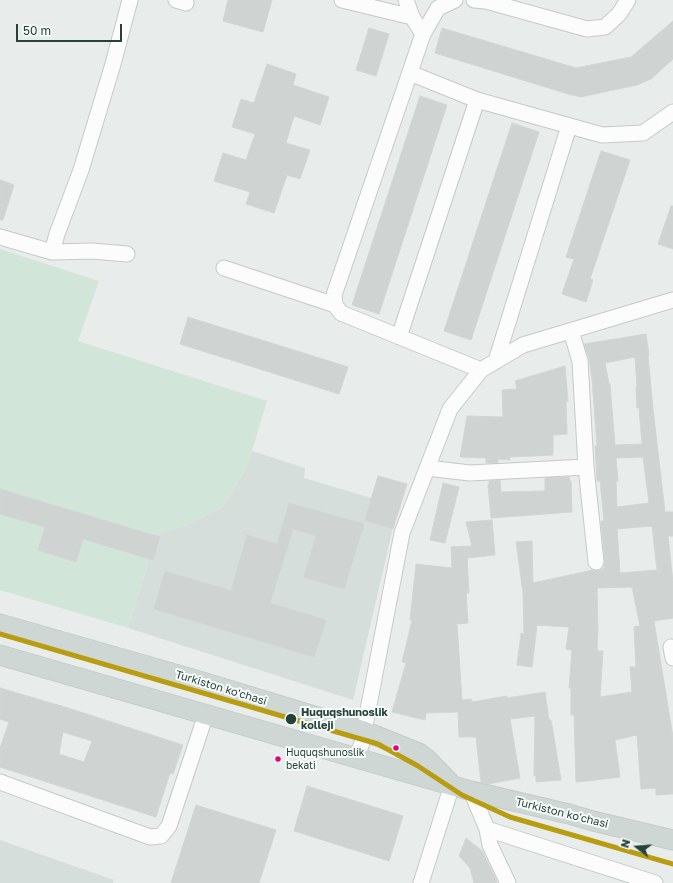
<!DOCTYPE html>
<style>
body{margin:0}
#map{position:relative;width:673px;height:883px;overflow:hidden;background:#e8edeb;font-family:"Golos Text",sans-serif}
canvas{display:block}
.north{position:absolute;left:617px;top:827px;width:40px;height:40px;-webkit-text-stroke:3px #f7fbf9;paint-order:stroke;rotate:287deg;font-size:11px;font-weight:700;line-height:16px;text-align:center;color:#24423a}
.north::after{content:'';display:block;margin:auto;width:14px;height:18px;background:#24423a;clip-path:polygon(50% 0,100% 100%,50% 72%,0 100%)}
.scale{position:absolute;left:16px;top:24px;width:106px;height:18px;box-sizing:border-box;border:2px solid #24423a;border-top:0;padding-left:5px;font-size:12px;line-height:14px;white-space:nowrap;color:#24423a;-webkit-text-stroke:3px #f7fbf9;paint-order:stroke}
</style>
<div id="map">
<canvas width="673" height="883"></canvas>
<div class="north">N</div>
<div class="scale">50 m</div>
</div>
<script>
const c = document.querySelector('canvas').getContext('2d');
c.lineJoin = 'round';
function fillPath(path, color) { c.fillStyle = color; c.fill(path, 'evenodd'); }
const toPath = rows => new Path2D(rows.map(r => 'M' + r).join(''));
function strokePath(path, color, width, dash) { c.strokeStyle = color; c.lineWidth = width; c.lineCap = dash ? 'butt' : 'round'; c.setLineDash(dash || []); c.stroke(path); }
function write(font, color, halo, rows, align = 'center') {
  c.font = font + ' "Golos Text",sans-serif'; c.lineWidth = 4; c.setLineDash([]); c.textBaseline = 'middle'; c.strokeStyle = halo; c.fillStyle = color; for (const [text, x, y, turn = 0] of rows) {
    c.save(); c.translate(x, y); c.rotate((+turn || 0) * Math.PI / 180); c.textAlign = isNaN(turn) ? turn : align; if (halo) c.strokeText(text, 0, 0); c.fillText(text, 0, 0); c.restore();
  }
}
fillPath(toPath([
 [252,451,305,468,304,478,398,506,353,700,128,628,157,534,191,523,223,507,246,468],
 [0,840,114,880,113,883,0,883]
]), '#d6dedb');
fillPath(toPath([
 [0,249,99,281,78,341,267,401,252,451,246,468,223,507,191,523,157,534,128,628,0,590]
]), '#d1e6d8');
const building = toPath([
 [228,0,272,0,263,32,223,21,228,0],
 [673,21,673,59,651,79,637,85,581,97,568,94,435,53,442,28,576,68,631,57,673,21],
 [369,28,389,34,376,76,356,70,369,28],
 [267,64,296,74,293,85,329,97,320,125,294,116,286,143,310,150,300,179,287,175,274,213,246,204,250,192,214,181,223,153,246,160,255,134,232,127,241,99,254,103,267,64],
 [420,96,447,105,379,314,352,305,420,96],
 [512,123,539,132,471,340,444,331,512,123],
 [601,151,630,160,590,279,593,280,586,302,562,294,574,259,566,257,601,151],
 [0,180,14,185,3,220,0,220,0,180],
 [671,206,673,206,673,249,658,244,671,206],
 [188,317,348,367,339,394,180,344,188,317],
 [646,334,649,355,648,356,653,409,665,512,673,512,673,536,668,536,673,582,673,618,654,621,673,737,673,794,656,795,656,788,641,789,637,735,615,740,620,777,587,781,576,782,574,715,571,715,571,688,569,688,572,650,566,649,569,627,537,625,532,667,517,665,521,633,524,634,523,593,516,542,532,541,533,583,593,570,597,571,604,568,605,561,601,521,604,521,600,481,597,481,595,446,597,446,592,379,589,358,584,344,646,334],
 [635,357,637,387,636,387,637,408,639,408,642,444,615,445,610,384,609,384,605,363,635,357],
 [643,457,649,503,617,507,616,481,618,481,616,458,643,457],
 [652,526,657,570,620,573,617,529,652,526],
 [632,587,640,626,634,627,636,667,630,667,632,692,600,697,603,651,597,651,598,630,597,588,632,587],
 [565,366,568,401,566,401,567,434,553,435,553,455,510,457,510,460,498,459,498,463,486,463,486,458,460,457,467,416,503,417,502,390,517,389,515,381,565,366],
 [378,476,407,484,393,529,365,520,378,476],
 [569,477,570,481,571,481,572,512,491,518,488,485,489,485,489,481,500,480,501,492,545,491,545,478,569,477],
 [443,483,459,487,445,543,430,540,443,483],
 [0,489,160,537,153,560,83,539,76,562,38,550,45,527,0,514,0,489],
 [289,503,364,524,344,589,304,577,316,536,293,529,270,603,326,620,314,657,154,609,165,571,231,591,247,535,277,544,289,503],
 [492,520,495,555,467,558,469,593,466,593,468,623,457,624,462,700,471,699,472,702,507,696,507,698,545,692,549,720,551,720,561,780,536,782,536,775,534,776,535,716,510,719,520,778,488,784,481,782,476,737,459,737,458,712,426,713,425,720,392,712,406,663,402,662,412,620,410,620,416,564,452,568,451,547,472,546,466,522,492,520],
 [0,688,68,708,183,745,173,774,170,773,156,817,0,767,0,748,9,722,0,719,0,688],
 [63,732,92,741,84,762,59,754,63,732],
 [307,786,403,816,389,861,294,831,307,786],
 [196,805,276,830,259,883,171,883,196,805],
 [466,838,482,851,495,877,497,883,474,883,470,868,459,856,466,838]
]);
fillPath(building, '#cfd4d2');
strokePath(building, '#d1d6d4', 1);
const minor = toPath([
 [176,0,186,3],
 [342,0,412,17],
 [406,0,412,17,423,34,334,295,335,305,341,313,481,370],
 [474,0,486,1,587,29,605,27,619,14,628,0],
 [423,34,438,8,455,0],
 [410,73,477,100,602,135,643,133,673,112],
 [0,237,52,252,57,234,81,170,113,64,130,0],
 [52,252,92,251,127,254],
 [224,268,335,305],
 [571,331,580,361,586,467,596,562],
 [399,337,477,100],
 [496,361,569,126],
 [427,468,470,473,586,467],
 [671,647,673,658],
 [357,758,363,739,364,731,402,533,450,409,481,370,523,345,673,300],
 [0,782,150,837,161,836,169,826,206,714],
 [471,791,487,829,490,845,508,883],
 [487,829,655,883],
 [421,883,452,785]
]);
const major = toPath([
 [0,624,196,680,364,731,419,753,429,761,452,785],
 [0,655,471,791,569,814,593,821,673,840]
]);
strokePath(minor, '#c5cac8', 17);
strokePath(major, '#c3ccc9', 21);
strokePath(minor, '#fcfcfc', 15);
strokePath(major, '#cfd7d5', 19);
strokePath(toPath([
 [0,634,378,744,418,766,462,795,510,817,673,864]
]), '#b99d11', 5);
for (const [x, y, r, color] of [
 [291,719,6,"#24423a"],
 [396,748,3.5,"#e5007d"],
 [278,759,3.5,"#e5007d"]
]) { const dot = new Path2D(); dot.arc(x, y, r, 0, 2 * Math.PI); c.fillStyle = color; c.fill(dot); strokePath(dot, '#f7fbf9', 1.5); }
write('10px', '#24423a', '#f7fbf9', [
 ["Huquqshunoslik",286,753],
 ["bekati",286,766]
], 'left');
write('11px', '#24423a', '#f7fbf9', [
 ["Turkiston ko'chasi",221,688,17],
 ["Turkiston ko'chasi",562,813,14]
]);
write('bold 11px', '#24423a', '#f7fbf9', [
 ["Huquqshunoslik",301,713],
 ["kolleji",301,726]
], 'left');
</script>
